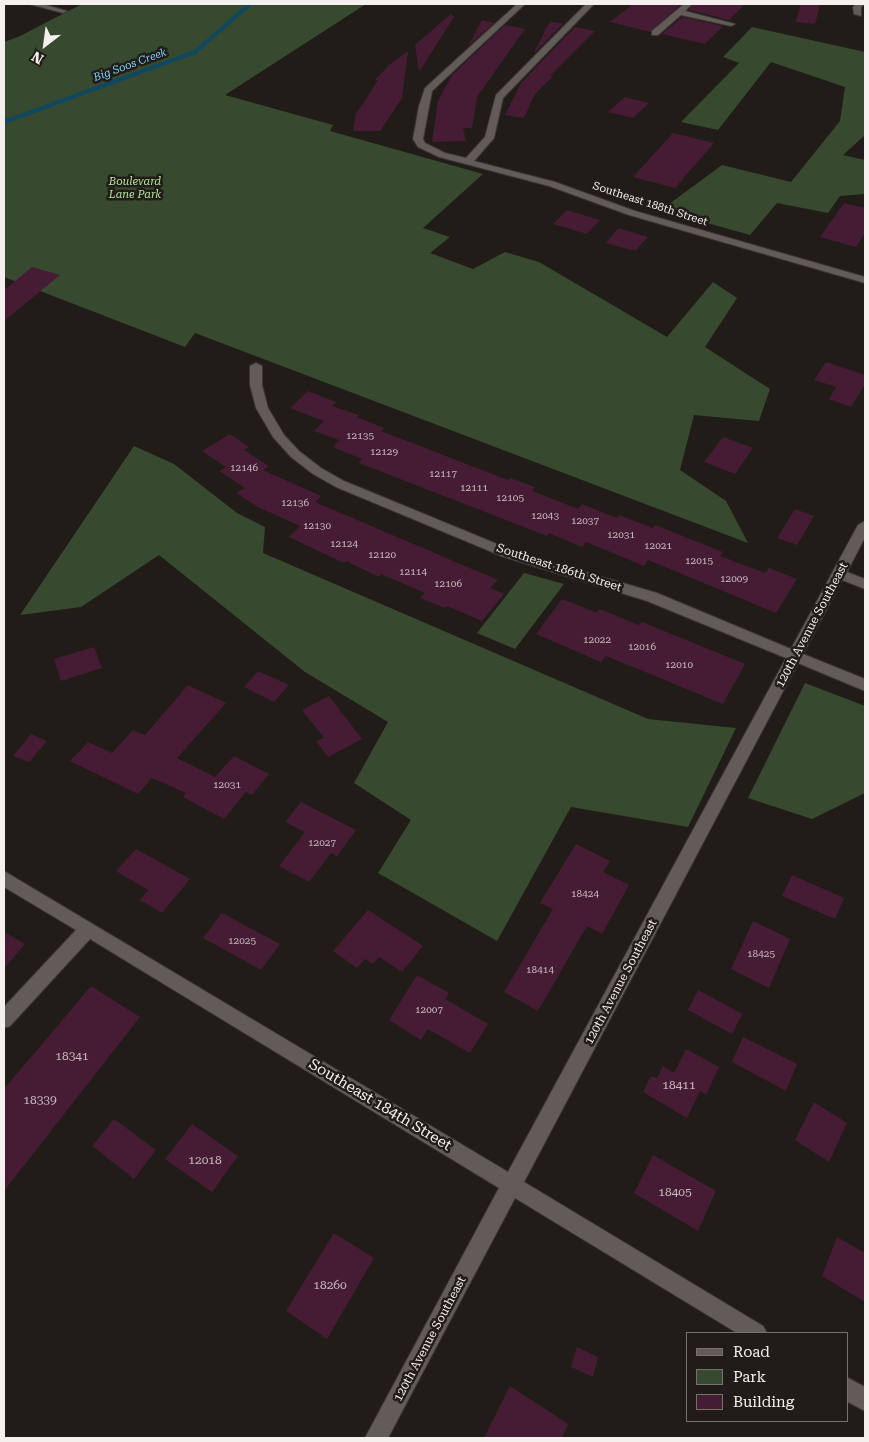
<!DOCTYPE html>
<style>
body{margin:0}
#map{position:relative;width:869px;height:1442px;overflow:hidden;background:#211c18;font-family:"Roboto Serif",serif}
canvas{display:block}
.frame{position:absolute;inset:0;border:5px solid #f3f0ed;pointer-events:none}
.legend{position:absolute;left:686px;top:1332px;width:162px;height:90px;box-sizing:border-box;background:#211c18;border:1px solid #75716d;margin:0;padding:6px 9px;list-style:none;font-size:15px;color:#f3f0ed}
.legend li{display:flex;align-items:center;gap:10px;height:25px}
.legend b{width:25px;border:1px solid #75716d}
.north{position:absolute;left:20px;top:20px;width:50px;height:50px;-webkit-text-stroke:4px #211c18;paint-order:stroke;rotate:210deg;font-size:14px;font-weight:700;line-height:20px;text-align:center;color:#f3f0ed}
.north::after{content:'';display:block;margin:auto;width:18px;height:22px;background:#f3f0ed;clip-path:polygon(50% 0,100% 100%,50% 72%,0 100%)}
</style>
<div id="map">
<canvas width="869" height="1442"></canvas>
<div class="frame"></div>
<ul class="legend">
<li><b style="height:6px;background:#625b57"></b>Road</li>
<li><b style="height:14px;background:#374a2f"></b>Park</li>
<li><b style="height:14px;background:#451c34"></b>Building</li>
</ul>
<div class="north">N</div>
</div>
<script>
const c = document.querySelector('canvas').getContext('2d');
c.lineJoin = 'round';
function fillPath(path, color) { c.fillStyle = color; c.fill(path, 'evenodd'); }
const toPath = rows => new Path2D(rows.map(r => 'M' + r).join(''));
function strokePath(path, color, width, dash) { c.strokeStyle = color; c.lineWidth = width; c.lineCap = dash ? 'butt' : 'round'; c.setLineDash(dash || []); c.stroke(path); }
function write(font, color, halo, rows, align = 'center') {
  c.font = font + ' "Roboto Serif",serif'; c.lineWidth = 5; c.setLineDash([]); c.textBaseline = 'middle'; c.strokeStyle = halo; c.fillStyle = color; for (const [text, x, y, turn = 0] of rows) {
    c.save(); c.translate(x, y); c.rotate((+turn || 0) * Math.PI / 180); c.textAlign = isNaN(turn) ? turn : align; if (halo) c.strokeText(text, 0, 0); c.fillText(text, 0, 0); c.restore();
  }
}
fillPath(toPath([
 [82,4,366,4,225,95,333,125,330,131,483,174,423,228,450,237,430,253,473,269,505,252,539,262,667,337,713,282,737,298,705,347,770,389,759,421,694,415,680,470,726,501,748,543,195,333,185,347,4,277,4,42,18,37],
 [752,27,865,52,865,135,843,155,865,160,865,194,840,196,828,213,777,203,750,235,661,210,722,165,791,182,840,121,845,87,771,62,718,130,681,122,739,63,723,57],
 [134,446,174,464,237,513,265,527,263,553,648,719,736,728,688,827,571,807,497,941,378,873,411,820,354,783,388,722,305,672,159,555,81,607,20,615],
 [524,573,564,584,515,649,477,633],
 [805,683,865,706,865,793,812,819,748,798]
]), '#374a2f');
strokePath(toPath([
 [4,122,195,52,250,4]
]), '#0f4861', 4);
fillPath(toPath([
 [633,4,681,4,650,32,610,22],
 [692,4,745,4,729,20,689,10],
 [801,4,820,4,815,24,796,22],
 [451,14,454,17,419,72,415,45],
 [682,17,723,26,705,44,662,34],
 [482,20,494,23,468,46],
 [550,21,563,24,534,53],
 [505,25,525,29,477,97,472,128,463,128,466,141,432,142,438,101,452,75],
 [575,27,595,31,550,76,553,76,535,94,524,118,505,115,521,83],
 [408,51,402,98,380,131,353,131,356,114,378,80,375,80,389,65],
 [625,97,649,103,633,118,608,112],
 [673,133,714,143,675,188,633,177],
 [844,203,865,208,865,233,856,247,820,237],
 [567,210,600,220,587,234,553,224],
 [618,228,648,237,635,251,606,243],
 [32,267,60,275,4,321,4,290],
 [826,362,865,375,865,384,851,407,829,399,836,387,814,380],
 [308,391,336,402,332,406,359,415,357,417,384,428,381,431,508,480,510,478,535,487,532,491,578,509,582,504,617,518,619,515,653,528,655,525,723,552,720,556,765,573,769,568,797,579,776,613,648,560,644,566,586,542,582,547,549,533,547,536,359,463,362,459,333,447,339,440,314,431,324,421,290,408],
 [230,434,249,447,244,450,269,466,263,470,321,496,315,502,498,580,490,588,504,594,482,621,447,606,445,608,420,598,425,593,381,574,379,577,346,561,344,563,289,537,300,526,258,507,236,493,245,488,219,471,226,467,202,451],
 [723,437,753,448,735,474,704,462],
 [795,509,814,516,797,545,777,538],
 [562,599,597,613,599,609,639,625,642,622,745,664,723,704,606,656,601,662,536,634],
 [94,647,102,668,61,681,54,659],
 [258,671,289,685,274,702,244,687],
 [188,685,226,703,177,758,215,777,234,756,269,774,252,795,246,792,224,819,183,797,186,793,152,778,138,794,70,761,88,742,112,753,133,730,145,735],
 [329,696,362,739,328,757,316,741,324,738,302,710],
 [31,734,47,741,29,762,13,756],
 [301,802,356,830,337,856,331,853,309,882,279,866,305,832,285,822],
 [576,844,610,861,603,872,629,885,602,934,587,926,538,1011,504,992,553,909,540,903],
 [136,849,190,879,162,913,140,900,148,890,116,871],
 [792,875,844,898,835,919,782,896],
 [368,910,423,946,402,972,379,957,373,964,365,959,357,968,333,951],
 [222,913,280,944,261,970,203,938],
 [753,921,790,939,769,988,731,969],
 [4,932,25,944,4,968],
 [417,975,449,993,445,999,488,1024,470,1053,428,1029,421,1040,389,1020],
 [91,986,140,1017,4,1191,4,1089],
 [698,990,742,1014,732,1034,688,1010],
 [743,1037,797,1064,786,1091,732,1062],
 [686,1049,719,1067,706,1095,700,1091,687,1118,643,1092,651,1076,657,1078,663,1066,674,1073],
 [814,1102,847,1123,829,1162,795,1140],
 [114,1119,156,1150,134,1179,92,1146],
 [192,1124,238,1156,212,1192,165,1159],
 [653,1155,716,1191,698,1231,634,1193],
 [334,1233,374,1258,327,1339,286,1311],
 [837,1237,865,1253,865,1302,822,1276],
 [577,1347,598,1357,593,1377,571,1367],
 [510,1386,568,1424,562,1438,484,1438]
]), '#451c34');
const minor = toPath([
 [29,4,42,4,67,11,63,13,29,4],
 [517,4,525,4,432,91,423,139,425,143,445,153,466,158,485,137,496,95,586,4,594,4,503,98,494,138,474,161,555,182,635,211,865,277,865,283,629,215,549,186,439,157,418,147,413,139,419,106,425,88,517,4],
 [684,4,691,5,685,11,735,24,731,26,681,15,658,35,652,35,652,31,684,4],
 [856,4,864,4,861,7,861,16,854,14,853,7,856,4],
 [256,363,262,366,262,385,268,408,284,435,299,451,321,468,344,481,514,551,657,593,791,649,858,525,865,521,865,537,847,572,865,579,865,589,842,580,803,654,865,679,865,691,798,663,524,1182,763,1326,767,1333,737,1333,515,1198,388,1438,365,1438,499,1188,90,939,10,1026,4,1028,4,1007,76,930,4,887,4,871,508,1172,786,658,647,601,504,557,336,487,313,474,291,457,273,437,256,408,250,385,250,366,256,363],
 [848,1378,865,1387,865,1411,848,1402,848,1378]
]);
strokePath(minor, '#393633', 2);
fillPath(minor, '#625b57');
write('10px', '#c8bbbf', null, [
 ["12135",360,436],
 ["12129",384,452],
 ["12146",244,468],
 ["12117",443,474],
 ["12111",474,488],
 ["12105",510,498],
 ["12136",295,503],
 ["12043",545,516],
 ["12037",585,521],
 ["12130",317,526],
 ["12031",621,535],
 ["12124",344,544],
 ["12021",658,546],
 ["12120",382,555],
 ["12015",699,561],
 ["12114",413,572],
 ["12009",734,579],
 ["12106",448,584],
 ["12022",597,640],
 ["12016",642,647],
 ["12010",679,665],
 ["12031",227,785],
 ["12027",322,843],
 ["18424",585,894],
 ["12025",242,941],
 ["18425",761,954],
 ["18414",540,970],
 ["12007",429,1010]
]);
write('italic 11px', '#7ccef8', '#211c18', [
 ["Big Soos Creek",130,65,-20]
]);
write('italic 11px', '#b4e3a2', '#211c18', [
 ["Boulevard",135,182],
 ["Lane Park",135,195]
]);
write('11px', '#f3f0ed', '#211c18', [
 ["Southeast 188th Street",650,204,18]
]);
write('12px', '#f3f0ed', '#211c18', [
 ["Southeast 186th Street",559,568,18],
 ["120th Avenue Southeast",812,625,-62],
 ["120th Avenue Southeast",621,982,-62],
 ["120th Avenue Southeast",430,1339,-62]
]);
write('12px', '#c8bbbf', null, [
 ["18341",72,1056],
 ["18411",679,1085],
 ["18339",40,1100],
 ["12018",205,1160],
 ["18405",675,1192],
 ["18260",330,1285]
]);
write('15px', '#f3f0ed', '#211c18', [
 ["Southeast 184th Street",380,1105,31]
]);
</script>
